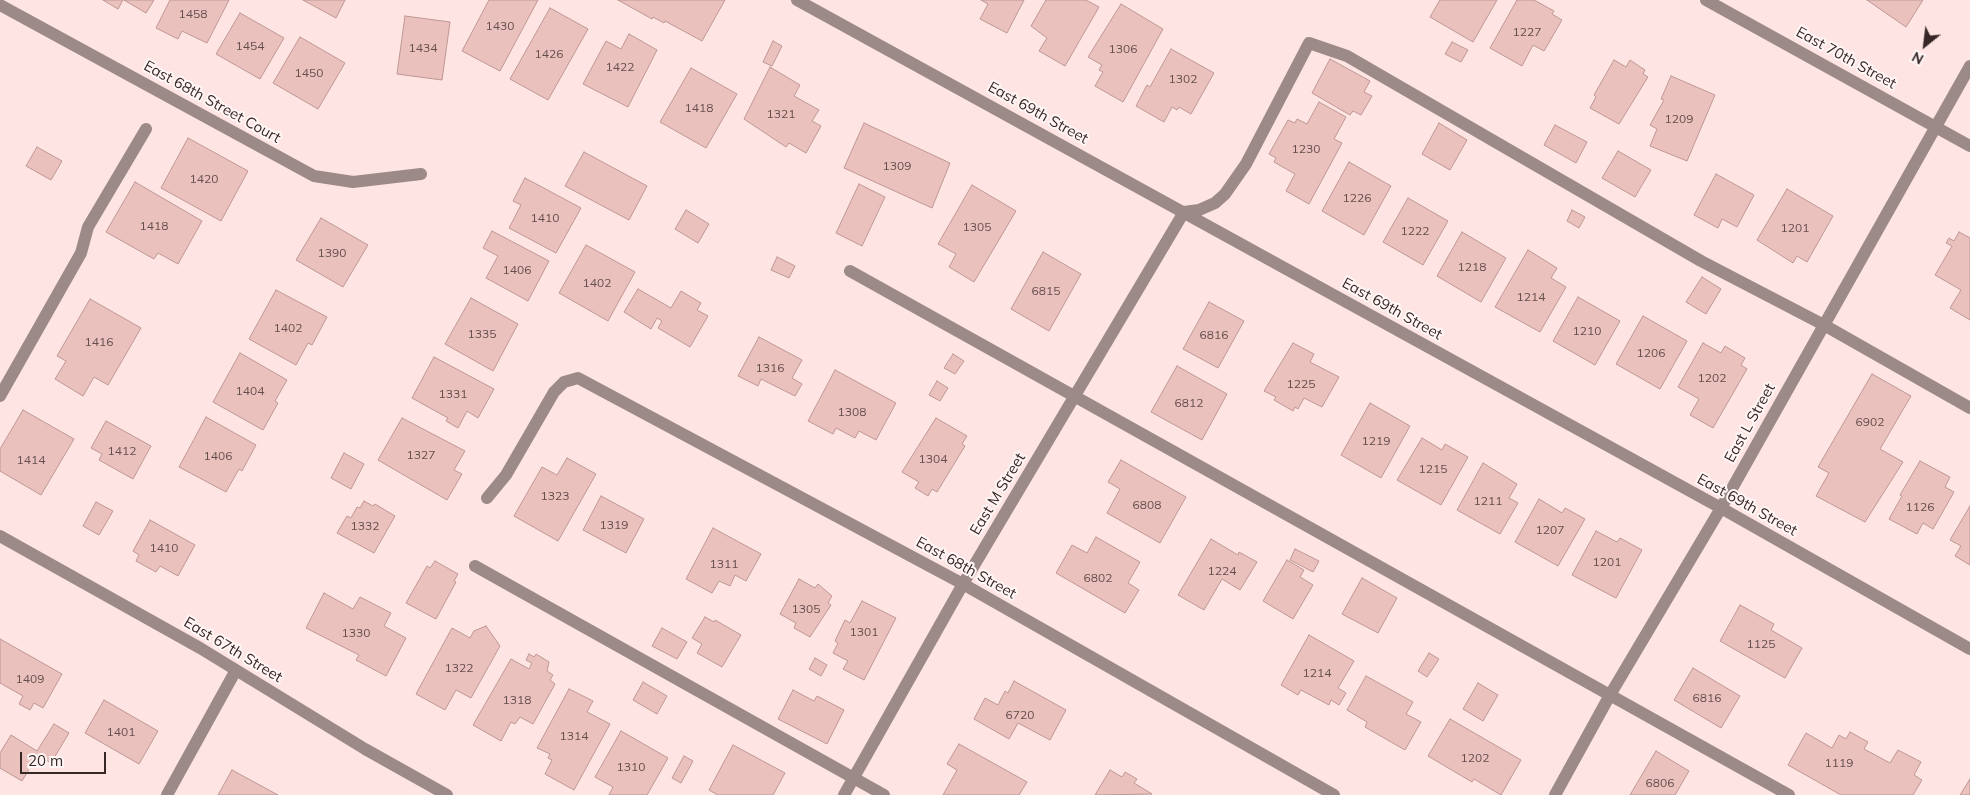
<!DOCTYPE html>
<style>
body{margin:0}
#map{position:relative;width:1970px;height:795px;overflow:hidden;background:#fee4e2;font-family:Mulish,sans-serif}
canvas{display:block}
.north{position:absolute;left:1900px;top:20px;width:50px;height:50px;-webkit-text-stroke:4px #fff6f5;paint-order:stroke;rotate:209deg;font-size:14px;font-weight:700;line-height:20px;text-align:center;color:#372726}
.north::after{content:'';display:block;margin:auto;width:18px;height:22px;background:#372726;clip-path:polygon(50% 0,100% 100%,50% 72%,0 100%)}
.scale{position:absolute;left:20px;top:752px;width:86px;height:22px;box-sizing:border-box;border:2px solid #372726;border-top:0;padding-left:6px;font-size:15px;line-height:18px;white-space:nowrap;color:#372726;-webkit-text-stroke:4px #fff6f5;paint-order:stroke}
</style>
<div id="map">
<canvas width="1970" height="795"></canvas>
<div class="north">N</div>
<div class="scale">20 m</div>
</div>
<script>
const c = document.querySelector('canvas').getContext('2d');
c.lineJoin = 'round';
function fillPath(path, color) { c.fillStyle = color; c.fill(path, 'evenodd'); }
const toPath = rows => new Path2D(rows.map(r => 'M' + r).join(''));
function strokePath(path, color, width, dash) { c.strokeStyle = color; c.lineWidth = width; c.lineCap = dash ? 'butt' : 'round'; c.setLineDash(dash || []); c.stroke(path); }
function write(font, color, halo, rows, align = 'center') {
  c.font = font + ' Mulish,sans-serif'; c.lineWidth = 4; c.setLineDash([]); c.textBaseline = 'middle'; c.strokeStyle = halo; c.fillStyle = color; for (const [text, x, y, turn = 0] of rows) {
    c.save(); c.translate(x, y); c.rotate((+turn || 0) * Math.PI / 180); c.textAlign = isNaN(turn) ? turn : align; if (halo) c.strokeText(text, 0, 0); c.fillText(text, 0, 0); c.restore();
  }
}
const building = toPath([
 [103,0,123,0,118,9,103,0],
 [124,0,154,0,146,13,124,0],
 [170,0,229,0,207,43,182,31,178,39,156,28,170,0],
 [303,0,345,0,336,18,303,0],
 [489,0,538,0,500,71,462,51,489,0],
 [618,0,725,0,702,41,665,21,664,23,653,17,652,19,618,0],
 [981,0,1024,0,1007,33,980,19,988,4,981,0],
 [1046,0,1086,0,1099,7,1065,66,1039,51,1047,38,1031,26,1046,0],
 [1440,0,1497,0,1473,42,1430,17,1440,0],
 [1517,0,1534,0,1554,11,1552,14,1562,20,1544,51,1533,45,1522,66,1490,48,1517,0],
 [1867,0,1923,0,1906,27,1867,0],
 [1121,4,1163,29,1123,102,1095,86,1103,72,1099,70,1102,65,1088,57,1121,4],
 [550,8,588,29,548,100,510,79,550,8],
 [240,13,284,38,260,79,216,54,240,13],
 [405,16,450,22,442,80,397,74,405,16],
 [629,34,657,50,628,107,583,84,606,41,621,49,629,34],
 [300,37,345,63,318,109,273,83,300,37],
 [773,41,782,46,772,66,763,62,773,41],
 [1452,42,1468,50,1461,62,1445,54,1452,42],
 [1171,49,1214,73,1191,114,1179,107,1177,110,1172,107,1164,122,1136,106,1147,85,1150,87,1171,49],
 [1330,59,1370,81,1364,92,1372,96,1361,115,1353,111,1350,115,1312,93,1330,59],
 [1614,60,1626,67,1630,60,1645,70,1643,74,1648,77,1619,124,1590,108,1596,97,1594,95,1614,60],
 [770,67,800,85,794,96,819,110,812,121,821,126,806,153,789,143,786,147,744,119,770,67],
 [691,68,737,94,706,148,660,122,691,68],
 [1671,76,1715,95,1687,161,1650,146,1657,129,1650,125,1664,100,1661,99,1671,76],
 [1319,102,1346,117,1334,139,1342,143,1309,204,1286,191,1295,174,1274,162,1276,158,1269,154,1288,120,1295,123,1297,119,1307,124,1319,102],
 [864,123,950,163,932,208,844,168,864,123],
 [1439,123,1467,140,1450,170,1422,154,1439,123],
 [1555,125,1587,142,1576,163,1544,145,1555,125],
 [188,138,248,171,221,221,161,188,188,138],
 [37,147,62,161,51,180,26,166,37,147],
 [1618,151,1651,170,1635,197,1602,178,1618,151],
 [584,152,647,186,629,220,565,186,584,152],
 [1349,162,1391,186,1364,235,1322,211,1349,162],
 [1716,174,1754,195,1737,227,1722,219,1718,228,1694,215,1716,174],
 [525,178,581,208,556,253,509,228,521,205,513,201,525,178],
 [135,182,202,221,178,264,158,253,154,259,106,232,135,182],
 [859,184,885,197,862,246,836,233,859,184],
 [972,185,1016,211,974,282,949,267,956,254,938,244,972,185],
 [1787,189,1833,216,1807,262,1797,256,1793,263,1757,240,1787,189],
 [1408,198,1448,221,1423,265,1383,242,1408,198],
 [686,210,709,224,698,243,675,229,686,210],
 [1572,210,1585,217,1579,228,1567,221,1572,210],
 [321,218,368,245,343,287,296,260,321,218],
 [492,231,549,261,528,301,486,278,498,256,483,248,492,231],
 [1462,232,1506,258,1481,302,1437,276,1462,232],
 [1959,232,1970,238,1970,320,1950,308,1961,290,1935,275,1952,246,1946,243,1949,238,1954,241,1959,232],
 [586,245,635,272,608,321,559,293,586,245],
 [1528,250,1557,268,1551,278,1566,287,1540,332,1495,307,1528,250],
 [1043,252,1081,274,1049,331,1011,309,1043,252],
 [777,257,795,266,789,278,771,270,777,257],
 [1702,277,1721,289,1706,314,1686,302,1702,277],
 [638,289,671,308,681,291,701,303,697,310,708,316,690,347,658,328,662,321,657,318,651,329,624,312,638,289],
 [276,290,327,317,312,345,308,343,296,365,249,339,276,290],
 [1578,297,1620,321,1595,365,1553,341,1578,297],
 [471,298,518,324,493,371,445,344,471,298],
 [90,299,141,328,108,385,94,377,83,396,55,379,66,361,57,356,90,299],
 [1209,302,1244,321,1218,368,1183,349,1209,302],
 [1643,316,1687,341,1660,389,1616,364,1643,316],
 [759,337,802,360,792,378,802,384,795,396,761,379,758,386,738,376,759,337],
 [1293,343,1314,354,1310,362,1339,377,1322,407,1304,398,1298,409,1295,407,1293,411,1274,400,1276,397,1264,391,1293,343],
 [1703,343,1721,353,1725,346,1745,358,1741,365,1747,369,1713,428,1690,415,1699,399,1678,387,1703,343],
 [240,353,287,380,275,401,278,403,263,430,213,402,240,353],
 [953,354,964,361,955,374,944,368,953,354],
 [434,357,494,389,478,418,467,411,458,428,446,421,448,418,412,398,434,357],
 [1177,366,1227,394,1202,440,1151,412,1177,366],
 [835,370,896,403,876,440,859,431,855,438,836,428,833,434,808,421,835,370],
 [1872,374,1911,396,1880,449,1903,462,1865,522,1816,496,1829,473,1818,467,1872,374],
 [937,381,948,388,940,401,929,395,937,381],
 [1370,403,1410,426,1381,478,1341,455,1370,403],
 [23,410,74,439,41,495,0,471,0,449,23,410],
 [206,417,256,445,242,471,239,469,226,492,179,467,206,417],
 [402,418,465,451,454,470,462,474,447,500,378,460,402,418],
 [936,418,967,436,962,444,965,446,937,492,932,489,928,496,915,488,919,482,902,472,936,418],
 [106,421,151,446,133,479,99,460,102,454,91,448,106,421],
 [1422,438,1442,450,1445,444,1468,457,1441,505,1397,480,1422,438],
 [344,453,364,464,351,489,331,478,344,453],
 [567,458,596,474,558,541,514,516,542,467,557,475,567,458],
 [1121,460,1186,497,1160,543,1107,513,1120,489,1108,482,1121,460],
 [1920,461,1950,477,1945,487,1954,492,1933,529,1923,523,1917,534,1889,519,1902,496,1900,495,1920,461],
 [1483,463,1517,484,1509,498,1518,503,1500,534,1457,510,1483,463],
 [601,496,644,519,626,553,583,530,601,496],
 [1539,499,1562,513,1565,508,1585,519,1558,566,1515,542,1539,499],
 [364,501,373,506,375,504,395,516,374,553,337,533,347,516,351,518,357,507,360,508,364,501],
 [96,502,113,511,99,535,83,526,96,502],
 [1970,506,1970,565,1955,556,1961,546,1950,540,1970,506],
 [150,520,195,545,178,576,160,566,156,572,136,561,139,555,133,551,150,520],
 [713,528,761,554,746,581,735,575,730,586,719,581,712,593,686,579,713,528],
 [1596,531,1617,542,1620,538,1642,550,1616,598,1572,575,1596,531],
 [1096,537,1140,562,1128,583,1139,590,1125,613,1056,573,1072,545,1087,553,1096,537],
 [1211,539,1238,555,1239,552,1257,562,1240,590,1222,579,1204,610,1178,595,1211,539],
 [1295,549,1319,561,1313,572,1290,560,1295,549],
 [1287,560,1304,570,1300,577,1313,585,1293,619,1263,601,1287,560],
 [435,561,458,574,454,581,456,582,436,619,406,603,427,566,430,568,435,561],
 [1362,578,1397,598,1378,633,1342,614,1362,578],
 [799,579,815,588,818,584,832,596,828,603,831,605,810,637,794,628,796,623,780,614,799,579],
 [324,593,353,609,360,597,391,613,384,626,406,638,386,676,356,660,359,655,306,628,324,593],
 [862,601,896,618,864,680,843,669,848,661,833,653,838,643,835,641,845,620,850,623,862,601],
 [1740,605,1774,624,1771,630,1802,648,1785,678,1720,641,1740,605],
 [705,617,714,622,715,620,741,635,722,667,697,653,702,644,692,638,705,617],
 [486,626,500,646,471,698,456,690,445,710,416,694,452,628,470,638,474,631,486,626],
 [662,628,687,642,677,659,652,646,662,628],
 [1309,635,1354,661,1338,688,1346,693,1339,705,1331,700,1329,705,1301,690,1298,695,1281,685,1309,635],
 [0,639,62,674,43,708,34,703,30,710,19,704,23,696,0,683,0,639],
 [1429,653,1439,659,1427,677,1418,671,1429,653],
 [529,654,534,657,536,654,549,662,547,671,553,675,550,680,555,684,533,724,520,717,515,724,511,722,501,741,473,725,511,659,529,669,532,663,526,660,529,654],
 [815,658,827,665,821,676,809,669,815,658],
 [1693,668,1740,696,1721,728,1674,700,1693,668],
 [1366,676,1413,702,1406,714,1421,722,1405,750,1365,727,1367,722,1347,710,1366,676],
 [1014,681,1066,710,1050,740,1018,723,1009,739,974,719,985,698,998,705,1005,691,1008,693,1014,681],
 [643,682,667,696,657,714,633,700,643,682],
 [1478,683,1498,695,1483,721,1463,709,1478,683],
 [569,689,593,701,587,712,610,724,574,790,545,774,552,760,548,758,550,754,537,748,569,689],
 [793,690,814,701,817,696,844,710,827,744,778,719,793,690],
 [104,700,158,731,139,764,85,733,104,700],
 [1450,719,1521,760,1501,795,1474,779,1472,782,1428,756,1450,719],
 [54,724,69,733,51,763,38,755,22,781,0,768,0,753,11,735,37,751,54,724],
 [621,731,668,758,647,795,609,795,613,787,595,777,621,731],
 [1850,732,1868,742,1864,749,1890,763,1898,750,1921,762,1914,775,1922,780,1913,795,1841,795,1788,765,1806,733,1832,748,1839,735,1846,739,1850,732],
 [959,744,1027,782,1019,795,943,795,957,770,947,764,959,744],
 [733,745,785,773,773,795,718,795,709,790,733,745],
 [1656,751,1689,771,1675,795,1630,795,1656,751],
 [684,756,693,761,681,783,672,778,684,756],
 [232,770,278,795,218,795,232,770],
 [1110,770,1122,777,1125,772,1137,779,1134,783,1152,794,1095,795,1110,770],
 [1970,779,1970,795,1960,795,1970,779]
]);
fillPath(building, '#ebc1be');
strokePath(building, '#be9794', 1);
strokePath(toPath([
 [797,0,1721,508,1970,649],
 [1706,0,1970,146],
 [0,5,314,176,353,182,421,174],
 [850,271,1789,795],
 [0,396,81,253,88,227,146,129],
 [487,498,506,475,554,392,564,382,578,378,963,584,1334,795],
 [0,536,200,648,365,749,447,795],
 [475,566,884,795],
 [167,795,236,670],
 [844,795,963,584,1184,212,1199,210,1215,203,1225,194,1246,164,1309,43,1347,56,1701,261,1824,325,1970,408],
 [1555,795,1610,695,1721,508,1970,66]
]), '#9c8a89', 12);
write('12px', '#644e4c', null, [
 ["1458",193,14],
 ["1430",500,26],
 ["1227",1527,32],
 ["1454",250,46],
 ["1434",423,48],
 ["1306",1123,49],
 ["1426",549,54],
 ["1422",620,67],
 ["1450",309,73],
 ["1302",1183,79],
 ["1418",699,108],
 ["1321",781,114],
 ["1209",1679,119],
 ["1230",1306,149],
 ["1309",897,166],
 ["1420",204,179],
 ["1226",1357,198],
 ["1410",545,218],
 ["1418",154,226],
 ["1305",977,227],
 ["1201",1795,228],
 ["1222",1415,231],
 ["1390",332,253],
 ["1218",1472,267],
 ["1406",517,270],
 ["1402",597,283],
 ["6815",1046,291],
 ["1214",1531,297],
 ["1402",288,328],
 ["1210",1587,331],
 ["1335",482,334],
 ["6816",1214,335],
 ["1416",99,342],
 ["1206",1651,353],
 ["1316",770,368],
 ["1202",1712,378],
 ["1225",1301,384],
 ["1404",250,391],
 ["1331",453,394],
 ["6812",1189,403],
 ["1308",852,412],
 ["6902",1870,422],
 ["1219",1376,441],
 ["1412",122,451],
 ["1327",421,455],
 ["1406",218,456],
 ["1304",933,459],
 ["1414",31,460],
 ["1215",1433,469],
 ["1323",555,496],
 ["1211",1488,501],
 ["6808",1147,505],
 ["1126",1920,507],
 ["1319",614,525],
 ["1332",365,526],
 ["1207",1550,530],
 ["1410",164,548],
 ["1201",1607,562],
 ["1311",724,564],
 ["1224",1222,571],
 ["6802",1098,578],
 ["1305",806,609],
 ["1301",864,632],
 ["1330",356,633],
 ["1125",1761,644],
 ["1322",459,668],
 ["1214",1317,673],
 ["1409",30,679],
 ["6816",1707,698],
 ["1318",517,700],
 ["6720",1020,715],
 ["1401",121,732],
 ["1314",574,736],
 ["1202",1475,758],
 ["1119",1839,763],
 ["1310",631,767],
 ["6806",1660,783]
]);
write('15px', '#372726', '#fff6f5', [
 ["East 70th Street",1846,58,29],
 ["East 68th Street Court",212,102,29],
 ["East 69th Street",1038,113,29],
 ["East 69th Street",1392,309,29],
 ["East L Street",1750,423,-61],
 ["East M Street",998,494,-59],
 ["East 69th Street",1747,505,29],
 ["East 68th Street",966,568,29],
 ["East 67th Street",233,650,31]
]);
</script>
